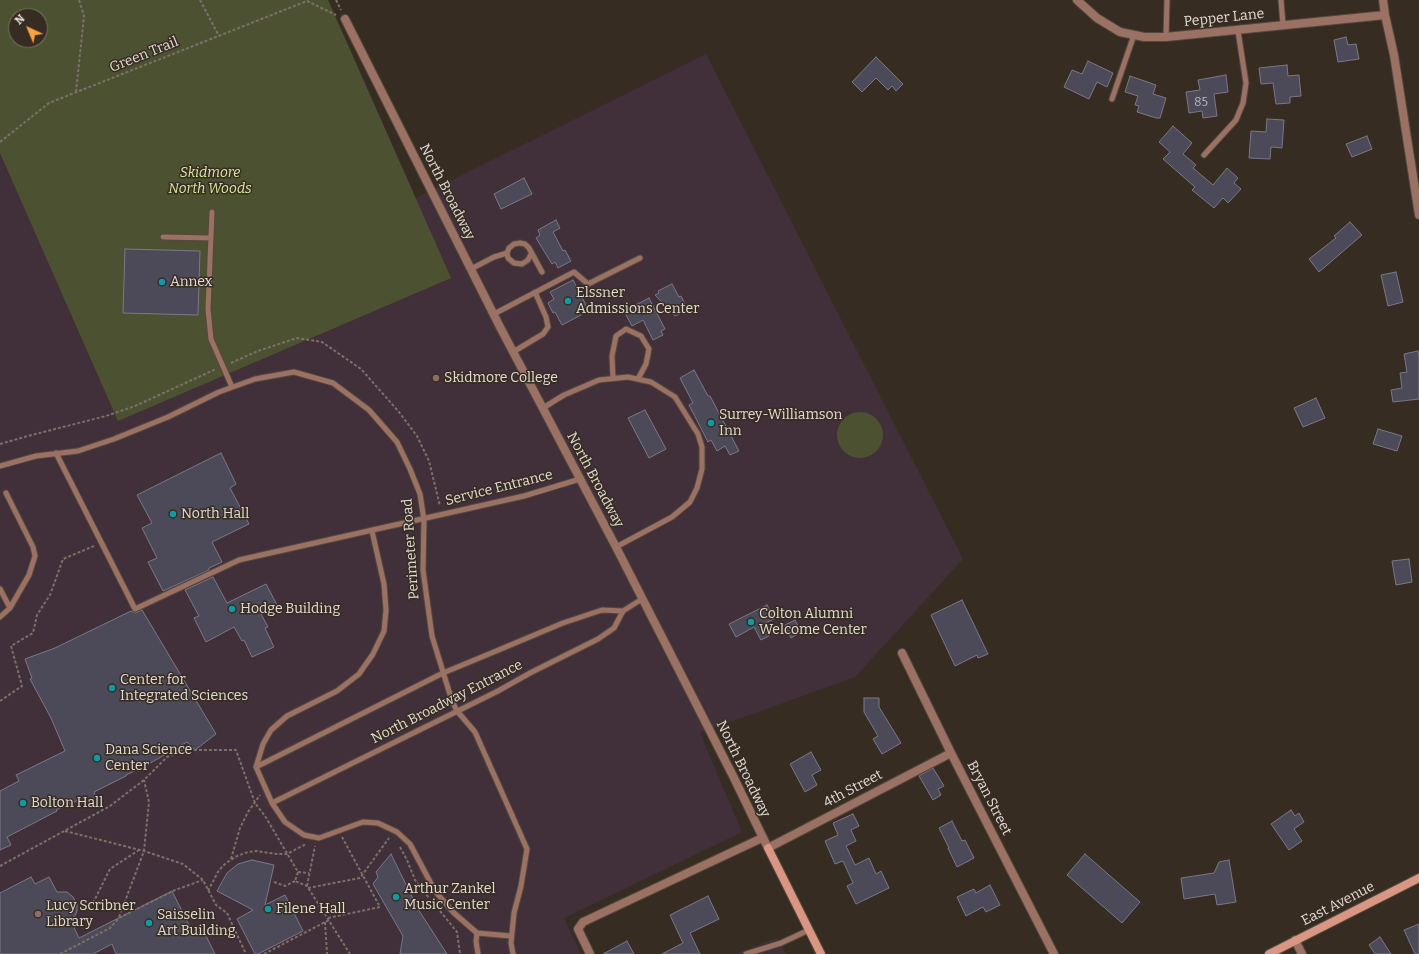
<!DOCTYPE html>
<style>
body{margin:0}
#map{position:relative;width:1419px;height:954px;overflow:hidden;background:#372c22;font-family:Bitter,serif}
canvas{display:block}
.north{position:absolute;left:8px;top:8px;width:40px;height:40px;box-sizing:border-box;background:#372c22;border:1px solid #7c726a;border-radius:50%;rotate:316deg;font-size:11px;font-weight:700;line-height:16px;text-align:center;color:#e3dcd5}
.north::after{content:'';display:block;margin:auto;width:14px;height:18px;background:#f5a345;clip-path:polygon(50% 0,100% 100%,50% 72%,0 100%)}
</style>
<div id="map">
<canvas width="1419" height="954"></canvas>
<div class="north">N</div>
</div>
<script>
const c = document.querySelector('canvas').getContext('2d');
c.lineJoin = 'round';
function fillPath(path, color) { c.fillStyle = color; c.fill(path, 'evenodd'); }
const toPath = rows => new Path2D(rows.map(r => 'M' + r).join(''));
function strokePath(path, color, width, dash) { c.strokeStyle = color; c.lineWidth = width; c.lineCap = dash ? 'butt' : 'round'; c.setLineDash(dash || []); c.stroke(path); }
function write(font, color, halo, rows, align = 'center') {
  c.font = font + ' Bitter,serif'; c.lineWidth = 3; c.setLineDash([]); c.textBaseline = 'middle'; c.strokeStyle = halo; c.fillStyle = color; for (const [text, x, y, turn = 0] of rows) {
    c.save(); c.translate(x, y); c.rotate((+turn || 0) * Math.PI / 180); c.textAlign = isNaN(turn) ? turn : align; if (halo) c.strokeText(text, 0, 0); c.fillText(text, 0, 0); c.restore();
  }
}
fillPath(toPath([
 [0,0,328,0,416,198,706,54,963,559,855,677,700,733,742,832,564,918,581,954,0,954],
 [16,16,40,16,40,40,16,40],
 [777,938,786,954,736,954,745,950]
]), '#413039');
fillPath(toPath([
 [0,0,328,0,451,278,118,421,0,153],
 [16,16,40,16,40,40,16,40],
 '837 435a23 23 0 1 1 46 0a23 23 0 1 1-46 0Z'
]), '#4c5231');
const building = toPath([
 [1346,37,1348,45,1356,44,1359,59,1338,62,1334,40,1346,37],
 [876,57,903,84,896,91,892,86,888,90,876,78,862,92,852,82,876,57],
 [1088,61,1113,73,1107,87,1097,82,1089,99,1064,87,1072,70,1082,74,1088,61],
 [1287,65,1288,76,1299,75,1301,96,1290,97,1290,103,1276,104,1273,83,1261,84,1259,68,1287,65],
 [1226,75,1228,92,1214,94,1217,116,1203,118,1202,111,1189,113,1186,92,1200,90,1198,80,1226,75],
 [1130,76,1156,85,1153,94,1166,98,1160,118,1156,118,1137,112,1139,106,1135,105,1138,96,1125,92,1130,76],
 [1267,119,1284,120,1282,148,1271,147,1270,159,1249,158,1251,131,1266,132,1267,119],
 [1173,126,1192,143,1183,154,1196,165,1193,168,1213,185,1227,168,1238,178,1234,183,1241,189,1228,203,1223,198,1214,208,1192,190,1195,187,1163,159,1170,152,1159,142,1173,126],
 [1367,136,1372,149,1352,157,1346,144,1367,136],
 [524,178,532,194,501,209,494,194,524,178],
 [556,220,560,228,553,232,563,251,565,250,571,261,558,268,555,262,552,264,536,238,540,235,538,230,556,220],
 [1350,222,1362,235,1319,272,1309,259,1336,238,1334,236,1350,222],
 [125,249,200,251,198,315,123,313,125,249],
 [1396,272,1403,302,1388,306,1381,275,1396,272],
 [573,280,587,307,579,311,581,315,562,325,555,312,553,313,548,303,554,299,550,292,573,280],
 [672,284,679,297,681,296,688,310,675,316,655,295,659,293,658,291,672,284],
 [649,298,665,329,661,331,663,335,653,340,643,320,632,326,624,311,649,298],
 [1418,351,1419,357,1419,399,1393,402,1391,390,1402,388,1400,373,1407,372,1404,354,1418,351],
 [694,370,708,396,710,396,739,451,730,455,725,446,717,451,711,440,708,442,689,405,693,403,680,378,694,370],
 [1316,398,1325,418,1303,427,1294,408,1316,398],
 [645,410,666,449,649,458,628,418,645,410],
 [1378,429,1402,436,1397,451,1373,444,1378,429],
 [221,453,236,484,230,488,249,524,212,542,222,562,209,568,209,570,163,591,148,562,157,558,142,528,152,523,137,495,221,453],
 [1409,559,1412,582,1396,585,1392,561,1409,559],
 [213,577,227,603,266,584,277,605,261,614,268,627,265,628,274,647,252,657,244,640,242,641,234,627,206,642,194,618,199,616,185,590,213,577],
 [962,600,988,654,978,658,977,655,955,666,931,615,962,600],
 [767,605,774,619,763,624,769,636,761,640,754,627,736,637,729,624,767,605],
 [142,610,216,734,195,750,187,742,147,765,126,775,126,776,94,792,96,797,87,801,85,797,56,810,57,811,7,837,11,845,0,850,0,791,19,781,16,775,65,751,51,718,30,679,32,678,25,659,55,648,131,611,135,613,142,610],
 [795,620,801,632,791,638,785,625,795,620],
 [864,698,879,698,879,707,901,743,882,754,873,739,878,736,864,712,864,698],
 [811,752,821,770,812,775,817,785,805,792,790,764,811,752],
 [933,768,944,786,938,789,941,795,933,800,919,776,933,768],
 [1291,810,1295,816,1299,813,1304,822,1294,829,1302,841,1289,850,1271,824,1291,810],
 [853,814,859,826,851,830,856,841,846,846,855,865,869,858,876,874,881,871,889,888,856,904,847,886,853,883,843,861,835,864,825,841,838,835,833,823,853,814],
 [952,821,962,841,965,840,974,858,957,867,948,848,949,848,939,828,952,821],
 [391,854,418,909,447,954,400,954,403,936,373,884,378,877,376,872,391,854],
 [1085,854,1140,902,1122,923,1067,875,1085,854],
 [252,860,274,865,265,905,285,895,303,931,258,954,255,954,237,919,253,910,217,891,227,873,238,864,252,860],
 [1229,860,1236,902,1217,905,1215,894,1184,899,1181,878,1214,873,1219,862,1229,860],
 [31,877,35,884,49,877,57,892,67,892,73,897,77,904,77,911,72,923,79,938,172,891,194,935,203,930,215,954,116,954,112,944,93,954,0,954,0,893,31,877],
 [990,885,1000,905,986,912,983,907,966,916,957,897,974,889,976,893,990,885],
 [708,896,719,919,690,933,700,954,662,954,683,943,670,915,708,896],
 [1419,924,1419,954,1415,954,1404,930,1419,924],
 [1380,937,1391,954,1375,954,1369,945,1380,937],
 [627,941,634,954,603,954,627,941]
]);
fillPath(building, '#4c4a58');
strokePath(building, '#7a7888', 1);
const lane = toPath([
 [1281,0,1283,25],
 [1166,37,1167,0],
 [1112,99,1134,35],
 [1204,155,1236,120,1243,103,1246,83,1238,31],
 [212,212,208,309,211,339,232,387],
 [163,237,211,238],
 [531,254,528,260,522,264,514,263,508,258,507,253,509,248,514,244,520,243,525,244,529,248,542,272],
 [471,269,494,257,507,253],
 [494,314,574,272,588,284,640,258],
 [513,352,543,334,548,327,546,317,535,292],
 [613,378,612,356,616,336,626,329,641,336,649,349,646,364,638,379],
 [543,408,564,395,599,380,628,377,651,382,675,397,698,434,702,447,702,469,697,488,690,502,672,517,616,547],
 [56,453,135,609,239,560,524,496,580,479],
 [0,466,36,456,78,451,114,439,168,417,219,392,255,379,294,372,333,383,369,410,397,442,410,469,420,494,424,520,423,570,432,636,452,701,457,711,475,732,527,849,521,886,514,913,511,943,513,954],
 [6,493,33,547,35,556,29,575,10,608],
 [372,531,384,584,386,610,384,631,373,654,359,674,337,691,287,716,271,730,263,744,256,767,272,803,285,822,304,835,319,838,363,822,378,823,397,832,410,844,435,891,454,913,477,933,511,936],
 [0,589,10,608,0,617],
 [256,767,443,673,489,654,563,623,602,610,623,611],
 [272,803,498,691,530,673,598,639,614,628,623,611,642,599],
 [477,933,476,941,478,954],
 [746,954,781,943,809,930]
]);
const street = toPath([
 [1077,0,1097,18,1120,32,1144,37,1166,37,1385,15],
 [1383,0,1385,15,1394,55,1419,215],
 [345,19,500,327,616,547,733,776,768,848,951,753],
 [902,653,951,753,1054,954],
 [1295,940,1302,954],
 [590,954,578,929,583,922,762,838]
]);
const secondary = toPath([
 [768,848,821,954],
 [1269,954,1419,878]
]);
strokePath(lane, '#53483f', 7);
strokePath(street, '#53483f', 10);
strokePath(secondary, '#53483f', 10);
strokePath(toPath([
 [200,0,219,36],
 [336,0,341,10],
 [76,92,84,16,79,0],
 [0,142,49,103,307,1,336,15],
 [231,363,258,351,297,338,322,342,361,369,399,412,417,436,429,461,440,506],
 [0,444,28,436,106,416,135,406,216,369],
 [0,701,22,686,11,646,33,633,37,615,50,595,63,559,94,546],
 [65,831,144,851,183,864,203,880,216,905,227,913,246,954],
 [400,847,407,860,415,880,429,898],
 [231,859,240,828,248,812,260,795],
 [0,866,110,806,144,780,167,757,175,754,185,748,195,750,236,750,255,803,265,816,298,872,295,881,307,886,350,954],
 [298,872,309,873],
 [274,882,285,886,295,881],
 [307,886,315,846],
 [308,888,360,878,389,838],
 [208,891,219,870,226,863,237,856,248,852,256,851,277,854,287,854,306,844],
 [93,903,110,869,139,850],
 [440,911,457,932,460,954],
 [119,917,144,851,149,802,144,780],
 [328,918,380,907,342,837],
 [325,922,327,954],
 [60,954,110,928,119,918,175,890,203,880],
 [264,954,329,920]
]), '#7b7169', 2, [3, 2]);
strokePath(lane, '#9b7164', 5);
strokePath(street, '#9b7164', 8);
strokePath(secondary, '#d99682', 8);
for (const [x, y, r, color] of [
 [162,282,4,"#0f9aa8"],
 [568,301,4,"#0f9aa8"],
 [436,378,4,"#8d6e63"],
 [711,423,4,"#0f9aa8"],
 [173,514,4,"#0f9aa8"],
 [232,609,4,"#0f9aa8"],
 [751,622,4,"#0f9aa8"],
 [112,688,4,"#0f9aa8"],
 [97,758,4,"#0f9aa8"],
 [23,803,4,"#0f9aa8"],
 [396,897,4,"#0f9aa8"],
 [268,909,4,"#0f9aa8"],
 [38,914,4,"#8d6e63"],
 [149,923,4,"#0f9aa8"]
]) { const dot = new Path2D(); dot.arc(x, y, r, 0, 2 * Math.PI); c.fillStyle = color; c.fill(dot); strokePath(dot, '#372c22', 1.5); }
write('12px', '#bdb8b6', null, [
 ["85",1201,103]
]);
write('14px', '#e3dcd5', '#372c22', [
 ["Pepper Lane",1224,18,-6],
 ["Green Trail",144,55,-22],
 ["North Broadway",447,192,63],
 ["North Broadway",595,480,62],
 ["Service Entrance",499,488,-14],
 ["Perimeter Road",411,549,-94],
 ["North Broadway Entrance",447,702,-27],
 ["North Broadway",743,769,64],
 ["4th Street",853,789,-28],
 ["Bryan Street",989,798,63],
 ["East Avenue",1338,904,-27]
]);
write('italic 14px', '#ddeba1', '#372c22', [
 ["Skidmore",210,173],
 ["North Woods",210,189]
]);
write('14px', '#e3dcd5', '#372c22', [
 ["Annex",170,282],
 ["Elssner",576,293],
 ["Admissions Center",576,309],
 ["Skidmore College",444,378],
 ["Surrey-Williamson",719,415],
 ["Inn",719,431],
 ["North Hall",181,514],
 ["Hodge Building",240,609],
 ["Colton Alumni",759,614],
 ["Welcome Center",759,630],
 ["Center for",120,680],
 ["Integrated Sciences",120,696],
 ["Dana Science",105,750],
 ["Center",105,766],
 ["Bolton Hall",31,803],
 ["Arthur Zankel",404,889],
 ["Music Center",404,905],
 ["Lucy Scribner",46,906],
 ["Library",46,922],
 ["Filene Hall",276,909],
 ["Saisselin",157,915],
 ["Art Building",157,931]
], 'left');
</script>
